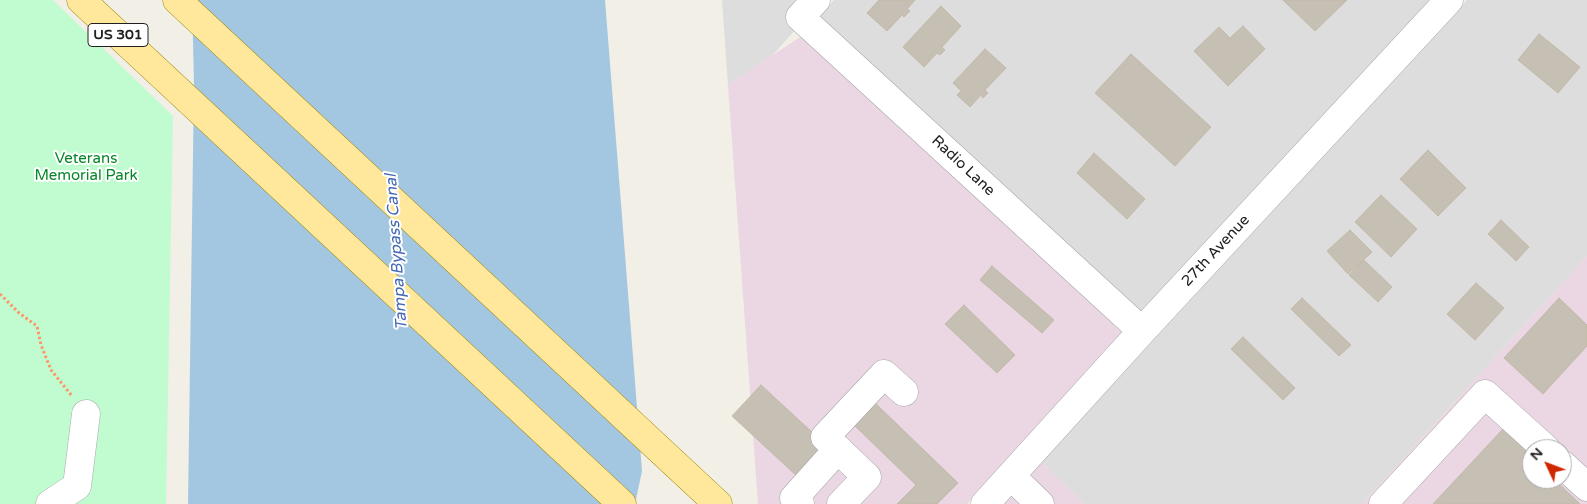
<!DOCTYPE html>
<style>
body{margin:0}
#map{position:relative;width:1587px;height:504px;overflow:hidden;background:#f1efe6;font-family:"Varela Round",sans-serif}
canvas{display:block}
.north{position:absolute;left:1522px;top:439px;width:50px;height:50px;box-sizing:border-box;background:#fff;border:1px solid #a6a6a6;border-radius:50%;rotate:313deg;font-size:14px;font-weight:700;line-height:20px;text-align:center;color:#202020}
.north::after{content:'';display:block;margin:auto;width:18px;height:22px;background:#cf2700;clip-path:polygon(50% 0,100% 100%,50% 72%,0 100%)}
</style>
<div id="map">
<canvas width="1587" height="504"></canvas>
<div class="north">N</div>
</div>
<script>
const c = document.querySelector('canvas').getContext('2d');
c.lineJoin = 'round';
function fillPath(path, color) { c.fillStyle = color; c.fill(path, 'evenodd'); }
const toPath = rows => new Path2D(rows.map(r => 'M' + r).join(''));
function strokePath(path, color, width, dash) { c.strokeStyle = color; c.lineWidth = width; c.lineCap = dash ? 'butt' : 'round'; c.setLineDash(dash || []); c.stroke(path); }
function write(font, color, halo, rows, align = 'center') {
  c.font = font + ' "Varela Round",sans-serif'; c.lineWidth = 4; c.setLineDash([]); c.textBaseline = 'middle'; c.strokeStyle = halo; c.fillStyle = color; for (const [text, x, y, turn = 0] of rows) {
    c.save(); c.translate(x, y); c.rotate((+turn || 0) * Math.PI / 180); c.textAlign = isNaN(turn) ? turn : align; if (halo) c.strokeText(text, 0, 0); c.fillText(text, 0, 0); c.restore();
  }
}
fillPath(toPath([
 [722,0,798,0,796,29,771,57,728,85],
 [834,0,1431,0,1140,313,818,17],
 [1467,0,1587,0,1587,256,1362,504,1085,504,1041,462]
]), '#dedddd');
fillPath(toPath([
 [803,35,1030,244,1122,333,967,504,758,504,728,85],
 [1587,256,1587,504,1362,504],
 [1532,449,1562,449,1562,479,1532,479],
 [1041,462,1085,504,1003,504]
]), '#ead7e3');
fillPath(toPath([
 [0,0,53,0,173,116,166,504,0,504]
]), '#c1fcd1');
fillPath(toPath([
 [192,0,605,0,642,471,635,504,188,504,194,84]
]), '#a4c7e1');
const building = toPath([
 [879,0,915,0,907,9,910,11,904,17,902,15,887,31,867,13,879,0],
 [1283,0,1347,0,1315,31,1283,0],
 [941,6,961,26,942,47,945,50,940,55,937,53,924,67,903,47,941,6],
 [1243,26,1265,49,1228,86,1194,51,1219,27,1230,38,1243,26],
 [1539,34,1580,67,1558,93,1518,60,1539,34],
 [985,49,1006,68,985,90,988,93,983,98,981,95,970,107,957,95,961,91,953,83,985,49],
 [1131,54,1211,127,1175,166,1095,93,1131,54],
 [1428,150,1466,188,1438,216,1400,179,1428,150],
 [1094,153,1145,199,1127,219,1077,173,1094,153],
 [1381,195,1417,229,1391,257,1355,222,1381,195],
 [1501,220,1529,247,1516,261,1488,234,1501,220],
 [1350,230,1372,252,1348,274,1327,251,1350,230],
 [1364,260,1392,287,1378,302,1349,275,1364,260],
 [992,266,1054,320,1042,333,980,280,992,266],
 [1476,283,1504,308,1475,340,1447,314,1476,283],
 [1302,298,1351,345,1339,356,1291,309,1302,298],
 [1559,298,1587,325,1587,346,1543,394,1504,358,1559,298],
 [964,305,1015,355,997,373,945,324,964,305],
 [1243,337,1295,388,1283,400,1231,349,1243,337],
 [761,385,827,446,798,477,732,416,761,385],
 [873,401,958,483,937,504,897,504,916,485,852,423,873,401],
 [1503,429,1532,457,1532,479,1554,479,1580,504,1433,504,1503,429]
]);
fillPath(building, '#c6bfb4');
strokePath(building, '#c3b9a7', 1);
const minor = toPath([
 [816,0,800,17,1142,331],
 [1562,464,1587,487],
 [1011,476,1040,504],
 [50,504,77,486,86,414],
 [800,504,794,498,838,449],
 [841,504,867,477,825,437,884,374,904,392],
 [985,504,1142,331,1449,0],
 [1383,504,1485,394,1546,449]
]);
const major = toPath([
 [81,0,622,504],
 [177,0,718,504]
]);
strokePath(minor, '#a7a7a7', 29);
strokePath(major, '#9b8500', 29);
strokePath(toPath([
 [0,294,19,313,37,326,41,345,51,370,72,396]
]), '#ff9468', 3, [2.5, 2.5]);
strokePath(minor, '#fff', 28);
strokePath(major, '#ffe79c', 28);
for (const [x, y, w] of [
 [118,35,60]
]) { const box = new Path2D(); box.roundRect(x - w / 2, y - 11.5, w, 23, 4); c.fillStyle = '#fff'; c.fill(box); strokePath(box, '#202020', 1); }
write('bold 14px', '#202020', null, [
 ["US 301",118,35]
]);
write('15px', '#068628', '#fff', [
 ["Veterans",86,159],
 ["Memorial Park",86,176]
]);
write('15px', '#202020', '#fff', [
 ["Radio Lane",963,166,43],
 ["27th Avenue",1216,251,-47]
]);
write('italic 16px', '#4669b5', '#fff', [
 ["Tampa Bypass Canal",397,252,-94]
]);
</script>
